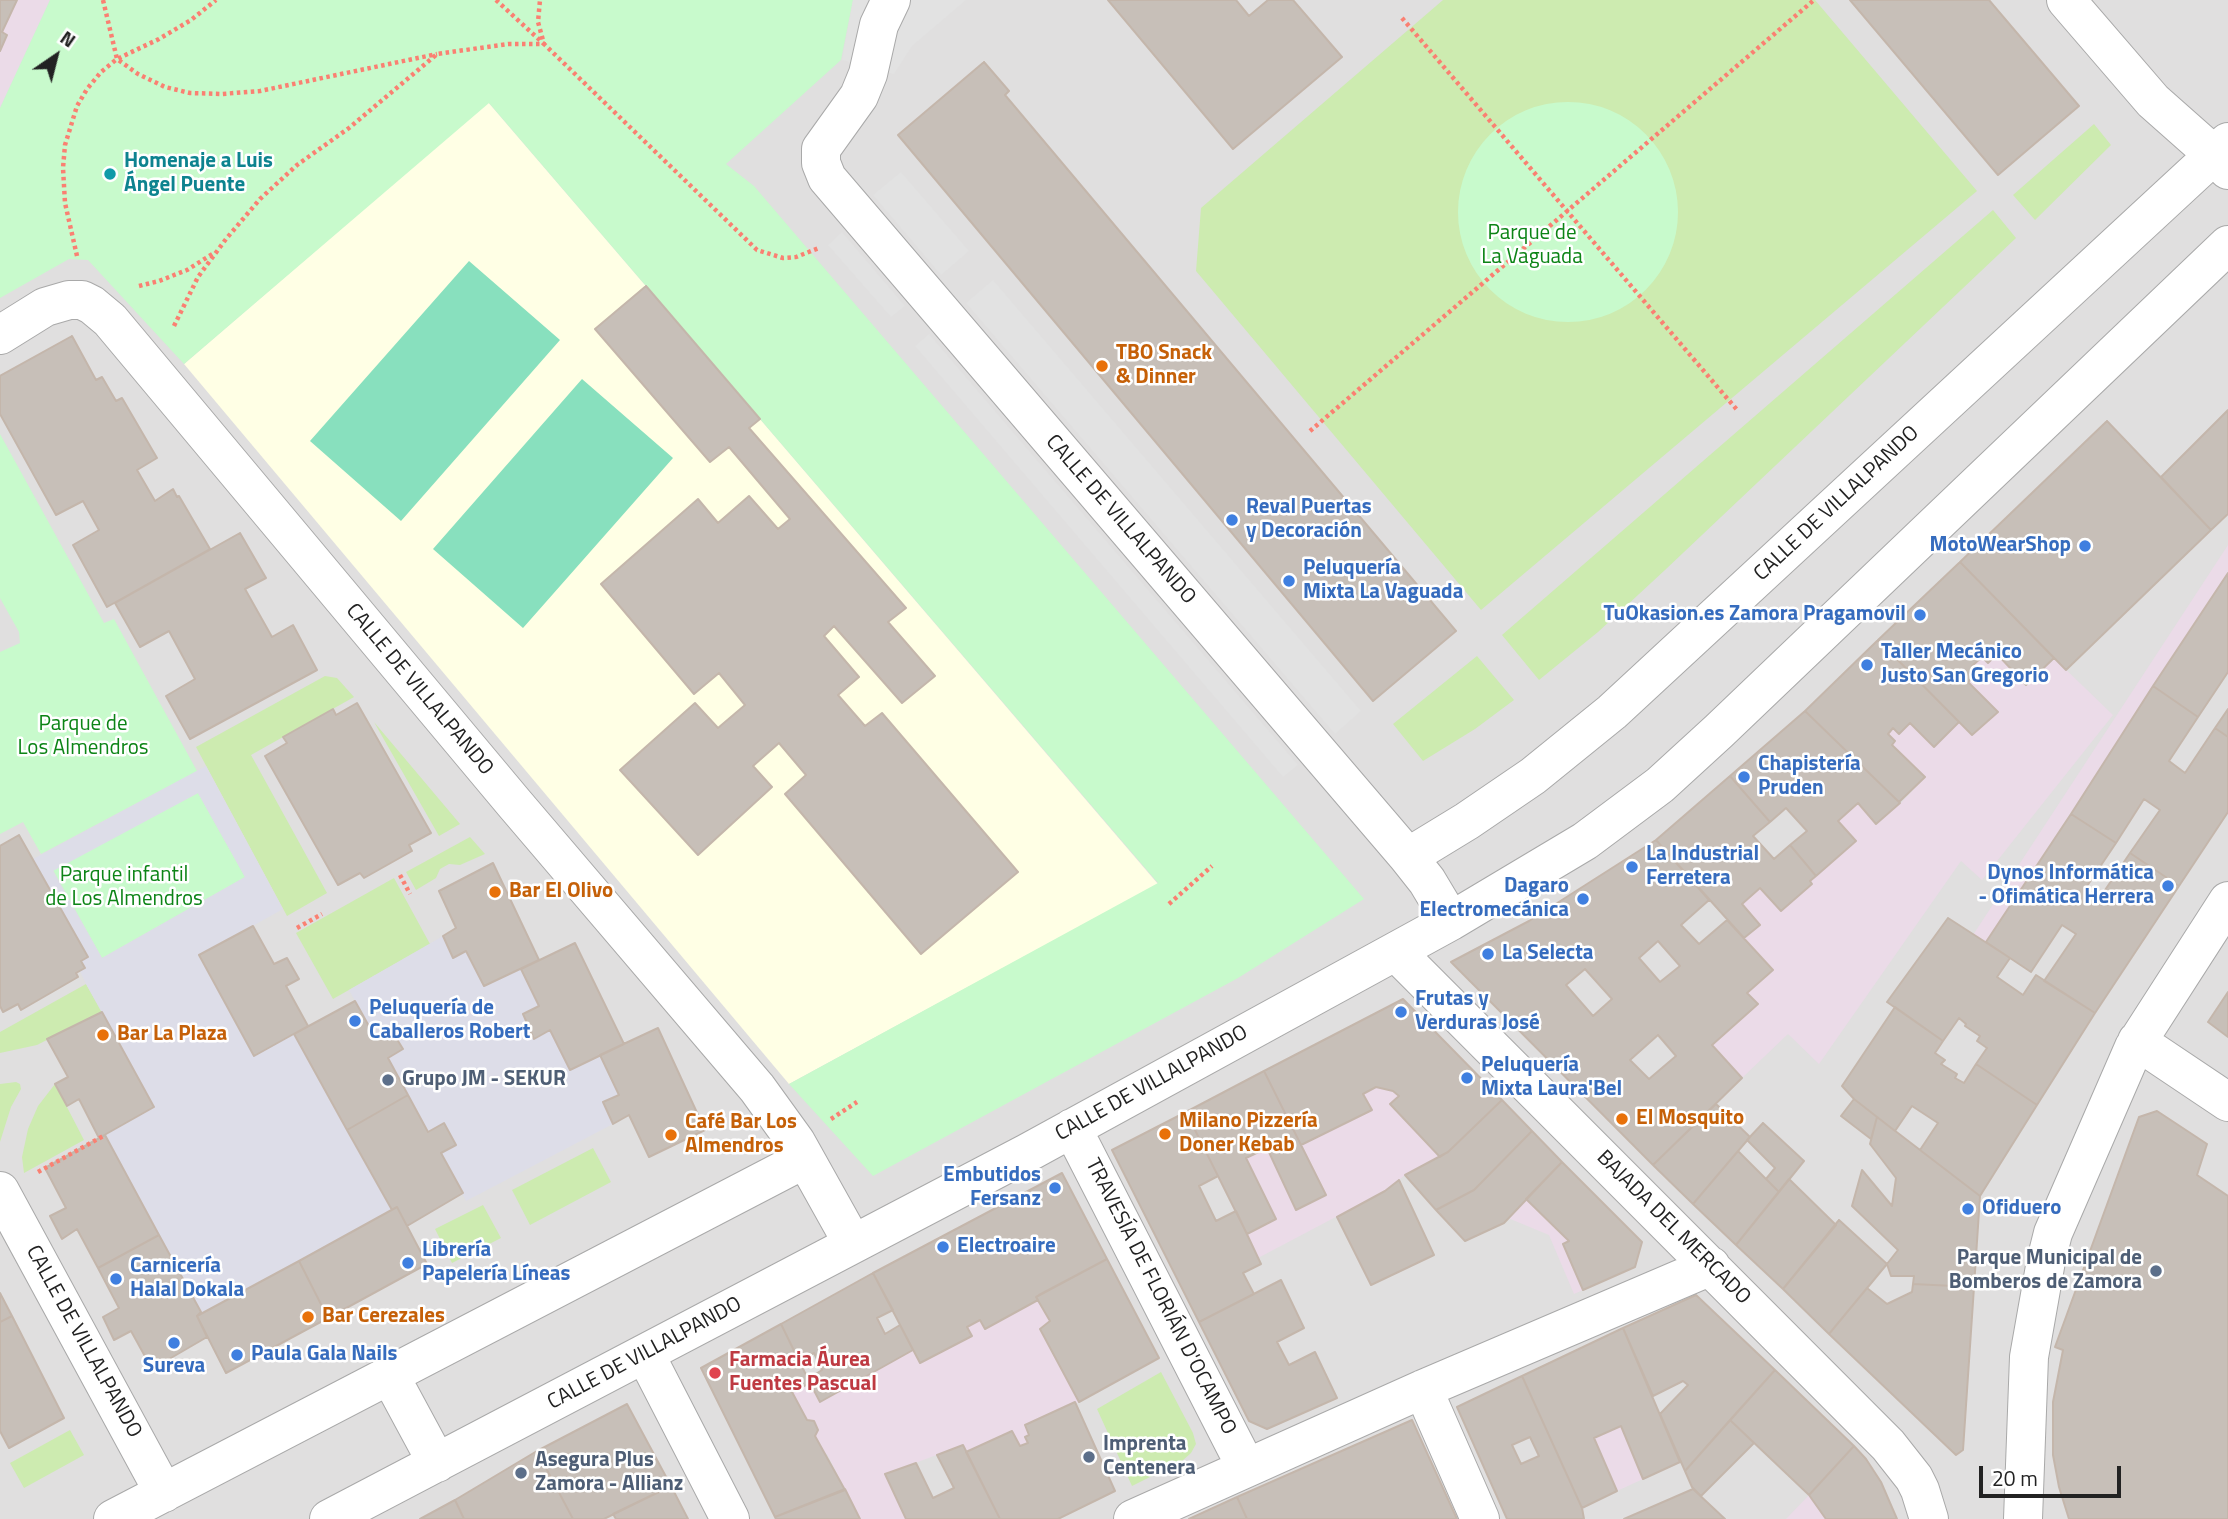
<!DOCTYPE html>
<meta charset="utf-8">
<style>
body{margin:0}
#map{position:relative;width:2228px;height:1519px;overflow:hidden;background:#f2efe9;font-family:"Titillium Web",sans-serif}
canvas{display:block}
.north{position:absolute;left:21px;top:21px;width:70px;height:70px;-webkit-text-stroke:5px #fff;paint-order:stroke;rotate:35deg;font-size:19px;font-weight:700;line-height:28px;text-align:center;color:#222}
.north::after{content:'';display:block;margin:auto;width:24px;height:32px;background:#222;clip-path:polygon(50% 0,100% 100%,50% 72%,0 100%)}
.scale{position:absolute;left:1979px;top:1466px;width:142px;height:32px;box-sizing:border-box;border:4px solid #222;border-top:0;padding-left:9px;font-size:21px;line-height:24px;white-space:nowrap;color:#222;-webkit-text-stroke:5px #fff;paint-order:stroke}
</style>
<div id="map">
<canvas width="2228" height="1519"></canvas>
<div class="north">N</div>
<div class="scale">20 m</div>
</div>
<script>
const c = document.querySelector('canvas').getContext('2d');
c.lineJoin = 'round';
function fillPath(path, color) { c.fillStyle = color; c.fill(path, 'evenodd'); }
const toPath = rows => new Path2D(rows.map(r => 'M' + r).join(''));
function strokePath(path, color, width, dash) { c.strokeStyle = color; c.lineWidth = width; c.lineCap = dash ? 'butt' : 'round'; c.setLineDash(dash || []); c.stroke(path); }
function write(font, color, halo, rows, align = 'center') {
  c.font = font + ' "Titillium Web",sans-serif'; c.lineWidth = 5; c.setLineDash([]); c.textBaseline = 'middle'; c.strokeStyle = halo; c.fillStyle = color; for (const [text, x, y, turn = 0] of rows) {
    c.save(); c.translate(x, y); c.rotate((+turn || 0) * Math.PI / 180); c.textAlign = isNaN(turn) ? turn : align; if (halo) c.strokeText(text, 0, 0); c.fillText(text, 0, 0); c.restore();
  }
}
fillPath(toPath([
 [0,0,2228,0,2228,1519,0,1519]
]), '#e0dfdf');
fillPath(toPath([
 [17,0,50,0,0,108,0,51,7,35,2,32],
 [2228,545,2228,573,1986,942,1973,935],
 [1997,654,2026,684,2054,658,2113,715,1982,880,1961,861,1819,1064,1788,1034,1742,1078,1712,1045,1758,1004,1747,993,1773,971,1744,938,1760,925,1742,904,1760,888,1781,910,1812,884,1810,881,1856,841,1838,821,1858,803,1876,823,1900,804,1925,777,1892,745,1895,741,1888,734,1893,728,1899,734,1910,723,1934,747,1959,722,1973,735,1997,712,1968,682,1972,666,1982,657],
 [1376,1087,1393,1091,1399,1096,1390,1105,1440,1157,1405,1175,1385,1191,1258,1258,1247,1234,1275,1219,1246,1158,1267,1148,1296,1209,1326,1194,1301,1145,1372,1110,1363,1094],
 [1526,1199,1569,1241,1583,1290,1574,1294,1549,1235,1508,1218],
 [1038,1300,1050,1321,1040,1329,1079,1402,1025,1425,1029,1435,1028,1443,1020,1446,1012,1431,966,1452,963,1445,886,1474,906,1519,860,1519,827,1454,823,1453,815,1436,818,1430,814,1421,807,1420,792,1392,810,1383,820,1402,913,1350,920,1363,971,1336,967,1327,980,1320,985,1328],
 [1621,1426,1643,1479,1617,1491,1594,1438],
 [1809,1495,1826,1519,1786,1519]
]), '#ebdbe8');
fillPath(toPath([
 [488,102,760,419,1158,884,789,1084,184,364]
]), '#ffffe5');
fillPath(toPath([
 [1443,0,1815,0,1977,191,1481,610,1196,271,1201,208],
 [2094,124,2111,145,2035,220,2013,195],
 [1993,210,2016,238,1665,570,1598,632,1539,680,1502,635],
 [1477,656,1514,700,1475,729,1423,761,1393,724],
 [325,676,337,678,354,697,251,755,327,893,287,916,196,747],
 [374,722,460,824,439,836],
 [470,837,485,854,460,865,449,864,440,869,436,878,416,890,406,872],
 [394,878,430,944,333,999,296,933],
 [86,984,102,1012,37,1045,0,1053,0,1032],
 [16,1082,20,1084,21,1089,11,1107,0,1142,0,1084],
 [55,1084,84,1140,24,1173,22,1157,28,1129,38,1106],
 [593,1148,611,1182,530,1225,512,1190],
 [483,1205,501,1238,452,1263,435,1229],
 [1161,1372,1193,1433,1196,1444,1191,1453,1182,1461,1132,1486,1097,1409],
 [70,1430,84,1455,24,1488,10,1463]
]), '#cdebb0');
fillPath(toPath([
 [50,0,853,0,841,60,726,164,754,186,1364,899,1238,978,873,1176,789,1084,1158,883,489,103,184,364,88,260,69,259,0,298,0,108],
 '1458 212a110 110 0 1 1 220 0a110 110 0 1 1-220 0Z',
 [0,434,104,623,114,619,197,771,41,854,23,822,0,834,0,652,20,643,19,632,0,598],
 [198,793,245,877,102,958,53,870]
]), '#c8facc');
fillPath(toPath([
 [469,261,560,340,401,521,310,441],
 [582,379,673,458,523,628,433,549]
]), '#88e0be');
fillPath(toPath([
 [853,0,966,0,912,46,894,74,842,60],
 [901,172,969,251,941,275,873,195],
 [842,232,905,306,891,317,828,245],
 [993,280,1361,711,1335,734,966,303],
 [929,334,1298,765,1283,777,915,346]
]), '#e2e2e2');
fillPath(toPath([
 [206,766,283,909,199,956,254,1056,294,1034,392,1210,201,1313,105,1135,154,1107,86,984,80,971,85,968,81,961,87,957,33,859],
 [198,793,245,877,102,958,53,871],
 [443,936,453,957,466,951,484,986,521,969,539,1006,523,1014,533,1038,550,1030,570,1070,600,1055,619,1095,603,1102,613,1124,466,1201,441,1153,456,1145,444,1124,428,1132,388,1058,403,1049,390,1028,375,1037,349,990]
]), '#dddde8');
const building = toPath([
 [0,0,17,0,2,32,7,35,0,51,0,0],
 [1108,0,1236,0,1249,16,1268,0,1293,0,1342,57,1233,149,1108,0],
 [1850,0,1989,0,2079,106,1998,175,1850,0],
 [984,62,1009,91,1005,95,1456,631,1373,701,898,135,984,62],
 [646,286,760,419,749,428,906,608,888,622,935,676,902,703,834,626,824,636,859,677,838,695,865,726,882,713,1018,872,921,954,785,794,806,775,779,743,753,766,772,787,698,855,620,770,695,703,718,728,745,705,719,673,694,694,601,584,698,499,718,523,749,496,778,529,790,519,729,447,710,462,595,329,646,286],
 [72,336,96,380,102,377,116,401,122,398,157,458,137,470,155,501,173,489,177,497,179,496,210,549,107,607,73,545,99,530,83,501,56,515,0,414,0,376,72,336],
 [2228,410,2228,514,2211,530,2161,477,2228,410],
 [2107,421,2211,530,2066,670,1960,562,2107,421],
 [240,533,266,578,245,589,272,637,293,625,317,670,190,739,166,696,195,679,169,631,140,647,115,603,240,533],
 [1960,562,2054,658,2026,685,1997,654,1988,663,1982,657,1972,666,1978,673,1968,682,1998,712,1972,735,1878,640,1960,562],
 [2228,573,2228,672,2198,717,2153,686,2228,573],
 [1878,640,1959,722,1934,747,1910,723,1899,734,1893,728,1888,734,1895,741,1892,745,1925,777,1899,802,1805,711,1878,640],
 [2153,686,2198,717,2169,761,2185,773,2215,728,2228,737,2228,812,2179,886,2130,853,2160,810,2144,799,2116,843,2071,814,2153,686],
 [357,703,431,833,409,845,412,851,364,878,360,873,338,885,265,756,287,743,283,737,333,709,336,715,357,703],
 [2228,709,2228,737,2215,728,2228,709],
 [1805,711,1900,803,1876,824,1858,803,1838,821,1856,841,1816,876,1790,845,1807,831,1786,808,1770,822,1730,776,1805,711],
 [1730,776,1770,822,1753,836,1774,859,1790,845,1816,876,1810,881,1812,884,1781,911,1760,888,1742,904,1760,925,1744,938,1656,840,1730,776],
 [2071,814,2116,843,2085,889,2099,899,2130,853,2179,886,2095,1013,2044,981,2076,934,2062,925,2031,972,1986,942,2071,814],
 [19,835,88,957,81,961,85,968,76,973,78,977,21,1010,18,1004,3,1012,0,1006,0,846,19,835],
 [1656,840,1709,900,1681,925,1699,944,1727,920,1773,970,1747,993,1758,1004,1712,1045,1742,1078,1653,1165,1451,962,1529,921,1656,840],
 [1658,941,1680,966,1660,982,1639,958,1658,941],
 [1585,969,1612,999,1593,1016,1566,985,1585,969],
 [1658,1035,1676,1056,1649,1079,1630,1060,1658,1035],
 [493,863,539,960,484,986,466,951,453,958,443,936,456,928,439,891,493,863],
 [1948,918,2010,958,1997,977,2023,995,2036,975,2095,1013,2037,1105,1976,1064,1987,1048,1977,1041,1980,1036,1965,1026,1966,1024,1959,1018,1943,1041,1887,1002,1948,918],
 [253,926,274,964,287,958,299,979,286,986,308,1026,254,1056,199,955,253,926],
 [575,943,624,1044,570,1070,550,1030,534,1039,523,1014,539,1006,521,969,575,943],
 [2228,992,2228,1037,2208,1022,2228,992],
 [1403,999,1502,1100,1448,1152,1440,1157,1390,1104,1399,1096,1393,1091,1376,1087,1363,1094,1372,1110,1301,1145,1264,1071,1403,999],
 [355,1001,375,1037,390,1028,403,1049,388,1058,408,1095,347,1130,294,1034,355,1001],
 [1895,1007,1943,1041,1935,1053,1945,1060,1941,1064,1957,1074,1955,1078,1964,1083,1976,1064,2037,1105,1980,1196,1920,1150,1938,1123,1912,1106,1895,1131,1854,1099,1842,1086,1895,1007],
 [102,1012,154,1107,99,1138,79,1099,67,1106,55,1084,68,1077,47,1039,102,1012],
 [658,1028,705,1130,649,1157,629,1115,613,1124,603,1102,619,1095,600,1055,658,1028],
 [1264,1071,1326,1195,1296,1210,1267,1148,1246,1158,1276,1219,1247,1234,1186,1112,1264,1071],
 [408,1095,428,1132,444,1123,456,1145,441,1153,463,1193,407,1226,397,1207,392,1210,347,1130,408,1095],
 [1854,1099,1877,1117,1871,1139,1841,1116,1854,1099],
 [1502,1100,1532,1131,1474,1190,1436,1210,1405,1175,1448,1152,1502,1100],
 [1716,1104,1750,1137,1693,1204,1653,1165,1716,1104],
 [2157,1111,2207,1144,2197,1175,2228,1196,2228,1519,2069,1519,2059,1487,2053,1455,2053,1402,2063,1350,2055,1347,2139,1117,2157,1111],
 [1186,1112,1218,1176,1199,1186,1216,1221,1236,1211,1261,1264,1243,1273,1254,1294,1199,1322,1112,1150,1186,1112],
 [1877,1117,1980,1196,1974,1287,1913,1284,1914,1276,1891,1276,1887,1264,1898,1250,1852,1206,1862,1170,1892,1206,1896,1178,1870,1144,1877,1117],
 [1763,1123,1804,1161,1779,1192,1766,1179,1775,1168,1747,1140,1763,1123],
 [1532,1131,1562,1162,1504,1223,1465,1241,1436,1210,1474,1190,1532,1131],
 [105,1135,159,1235,98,1268,77,1229,62,1239,50,1216,66,1208,45,1168,105,1135],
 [1738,1151,1779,1192,1736,1245,1693,1204,1738,1151],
 [1562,1162,1642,1242,1635,1267,1583,1290,1563,1244,1569,1241,1526,1199,1562,1162],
 [1062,1173,1107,1259,1039,1295,1036,1297,1038,1300,985,1329,980,1320,967,1327,972,1336,920,1363,873,1273,1062,1173],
 [1789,1179,1836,1225,1783,1289,1736,1245,1789,1179],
 [1399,1180,1434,1255,1371,1285,1337,1217,1385,1191,1399,1180],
 [397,1207,427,1264,328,1318,299,1261,397,1207],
 [1839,1220,1887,1264,1829,1334,1783,1289,1839,1220],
 [159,1235,201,1312,197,1316,207,1337,152,1369,131,1331,114,1340,103,1317,119,1308,98,1268,159,1235],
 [1107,1259,1159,1358,1079,1402,1040,1329,1050,1321,1036,1297,1107,1259],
 [299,1261,328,1318,226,1373,197,1316,299,1261],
 [873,1273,893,1310,877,1318,885,1334,900,1325,913,1350,820,1402,808,1379,822,1370,814,1353,799,1361,781,1324,873,1273],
 [1281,1280,1304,1328,1277,1342,1289,1365,1315,1352,1337,1398,1267,1429,1249,1421,1199,1322,1281,1280],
 [1913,1284,1974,1287,1963,1450,1956,1455,1829,1334,1867,1288,1887,1304,1912,1292,1913,1284],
 [0,1293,12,1316,0,1322,0,1293],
 [1696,1295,1775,1370,1685,1471,1660,1414,1688,1385,1683,1381,1653,1396,1623,1328,1696,1295],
 [12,1316,64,1418,9,1448,0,1431,0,1322,12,1316],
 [781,1324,810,1383,792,1392,807,1420,814,1421,818,1430,815,1436,845,1490,775,1517,701,1368,781,1324],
 [1623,1328,1680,1462,1643,1479,1621,1426,1594,1438,1617,1491,1582,1508,1522,1376,1623,1328],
 [1775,1370,1854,1446,1809,1495,1730,1420,1775,1370],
 [1522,1376,1582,1508,1584,1519,1507,1519,1457,1407,1522,1376],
 [1530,1437,1539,1456,1521,1464,1512,1445,1530,1437],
 [1075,1402,1115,1491,1058,1519,1000,1519,966,1452,1012,1431,1020,1446,1028,1443,1025,1437,1029,1435,1025,1425,1075,1402],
 [627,1404,671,1486,604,1519,573,1519,537,1451,627,1404],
 [1412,1420,1457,1519,1247,1519,1237,1497,1412,1420],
 [1730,1420,1754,1443,1701,1496,1692,1487,1685,1471,1730,1420],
 [963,1445,1000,1519,906,1519,885,1474,916,1463,933,1498,954,1488,937,1455,963,1445],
 [1854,1446,1866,1459,1881,1482,1897,1519,1826,1519,1809,1495,1854,1446],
 [537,1451,573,1519,464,1519,455,1500,537,1451],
 [671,1486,688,1519,616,1519,613,1514,671,1486],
 [845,1489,860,1519,776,1519,775,1517,845,1489],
 [1693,1489,1725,1519,1624,1519,1693,1489],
 [1237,1497,1247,1519,1189,1519,1237,1497],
 [455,1500,464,1519,420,1519,455,1500]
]);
fillPath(building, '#c7bfb8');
strokePath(building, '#c4b6ab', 2);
const minor = toPath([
 [891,0,879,25,868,74,859,96,821,149,821,163,827,178,1408,857,1427,881,1451,921],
 [2066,0,2153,101,2214,155,2228,170],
 [0,335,45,307,69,300,82,300,92,305,110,320,514,803,757,1088,796,1142,853,1244],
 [1408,857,1467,821,1533,776,1612,712,2228,142],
 [1396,952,1888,1445,1914,1478,1920,1490,1929,1519],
 [2137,1041,2228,1102],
 [1072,1128,1246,1467],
 [0,1191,164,1493],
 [645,1354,730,1519],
 [389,1374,437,1463],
 [1423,1389,1480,1519],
 [113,1519,805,1159],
 [329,1519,1027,1153,1451,921,1585,841,1660,785,1719,731,2228,245],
 [1133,1519,1423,1389,1711,1266],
 [2023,1519,2029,1357,2046,1261,2053,1233,2134,1047,2228,901]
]);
strokePath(minor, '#a9a9a9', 40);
strokePath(toPath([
 [103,0,117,59,138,74,165,87,190,93,222,94,260,91,437,54],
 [496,0,544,44,538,22,540,0],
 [1402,18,1738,411],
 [77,256,65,203,63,168,65,145,77,106,87,89,101,72,117,59,159,39,191,20,216,0],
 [139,286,159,281,187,270,214,253],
 [174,326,198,277,226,239,260,199,297,165,349,128,437,54,508,44,544,44,757,250,783,258,796,257,819,248],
 [1310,431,1814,0],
 [400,875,410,894],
 [1169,904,1212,866],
 [297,928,322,914],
 [831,1119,857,1102],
 [38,1172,105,1135]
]), '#fa8072', 4.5, [3.5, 3.5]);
strokePath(minor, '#fff', 38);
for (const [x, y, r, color] of [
 [110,174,7,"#0f9aa8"],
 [1102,366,7,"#e8710a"],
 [1232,520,7,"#3f7fe0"],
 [2085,546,7,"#3f7fe0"],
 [1289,581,7,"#3f7fe0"],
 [1920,615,7,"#3f7fe0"],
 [1867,665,7,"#3f7fe0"],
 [1744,777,7,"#3f7fe0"],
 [1632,867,7,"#3f7fe0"],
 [2168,886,7,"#3f7fe0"],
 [495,892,7,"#e8710a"],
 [1583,899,7,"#3f7fe0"],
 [1488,954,7,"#3f7fe0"],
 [1401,1012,7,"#3f7fe0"],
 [355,1021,7,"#3f7fe0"],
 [103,1035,7,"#e8710a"],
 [1467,1078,7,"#3f7fe0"],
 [388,1080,7,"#5c6f8a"],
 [1622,1119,7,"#e8710a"],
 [1165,1134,7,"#e8710a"],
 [671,1135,7,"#e8710a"],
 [1055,1188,7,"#3f7fe0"],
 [1968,1209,7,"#3f7fe0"],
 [943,1247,7,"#3f7fe0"],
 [408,1263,7,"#3f7fe0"],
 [2156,1271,7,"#5c6f8a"],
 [116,1279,7,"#3f7fe0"],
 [308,1317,7,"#e8710a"],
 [174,1343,7,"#3f7fe0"],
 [237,1355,7,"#3f7fe0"],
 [715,1373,7,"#e0444e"],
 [1089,1457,7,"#5c6f8a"],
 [521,1473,7,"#5c6f8a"]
]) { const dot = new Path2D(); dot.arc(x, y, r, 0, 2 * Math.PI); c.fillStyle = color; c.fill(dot); strokePath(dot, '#fff', 2.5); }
write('bold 21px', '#0d838f', '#fff', [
 ["Homenaje a Luis",124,162],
 ["Ángel Puente",124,186]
], 'left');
write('21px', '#0c8416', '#fff', [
 ["Parque de",1532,234],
 ["La Vaguada",1532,258],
 ["Parque de",83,725],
 ["Los Almendros",83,749],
 ["Parque infantil",124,876],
 ["de Los Almendros",124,900]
]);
write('bold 21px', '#c56008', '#fff', [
 ["TBO Snack",1116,354],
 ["& Dinner",1116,378],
 ["Bar El Olivo",509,892],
 ["Bar La Plaza",117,1035],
 ["El Mosquito",1636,1119],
 ["Milano Pizzería",1179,1122],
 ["Doner Kebab",1179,1146],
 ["Café Bar Los",685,1123],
 ["Almendros",685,1147],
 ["Bar Cerezales",322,1317]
], 'left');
write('21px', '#222', '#fff', [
 ["CALLE DE VILLALPANDO",1837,504,-43],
 ["CALLE DE VILLALPANDO",1120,520,49],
 ["CALLE DE VILLALPANDO",419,690,50],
 ["CALLE DE VILLALPANDO",1152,1084,-29],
 ["BAJADA DEL MERCADO",1673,1228,45],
 ["TRAVESÍA DE FLORIÁN D'OCAMPO",1160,1297,63],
 ["CALLE DE VILLALPANDO",83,1342,61],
 ["CALLE DE VILLALPANDO",645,1354,-28]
]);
write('bold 21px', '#366cbe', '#fff', [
 ["Reval Puertas",1246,508],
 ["y Decoración",1246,532],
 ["MotoWearShop",2071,546,"right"],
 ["Peluquería",1303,569],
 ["Mixta La Vaguada",1303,593],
 ["TuOkasion.es Zamora Pragamovil",1906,615,"right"],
 ["Taller Mecánico",1881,653],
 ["Justo San Gregorio",1881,677],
 ["Chapistería",1758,765],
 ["Pruden",1758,789],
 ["La Industrial",1646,855],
 ["Ferretera",1646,879],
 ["Dynos Informática",2154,874,"right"],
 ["- Ofimática Herrera",2154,898,"right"],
 ["Dagaro",1569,887,"right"],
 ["Electromecánica",1569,911,"right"],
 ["La Selecta",1502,954],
 ["Frutas y",1415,1000],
 ["Verduras José",1415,1024],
 ["Peluquería de",369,1009],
 ["Caballeros Robert",369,1033],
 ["Peluquería",1481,1066],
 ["Mixta Laura'Bel",1481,1090],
 ["Embutidos",1041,1176,"right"],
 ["Fersanz",1041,1200,"right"],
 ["Ofiduero",1982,1209],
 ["Electroaire",957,1247],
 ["Librería",422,1251],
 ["Papelería Líneas",422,1275],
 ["Carnicería",130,1267],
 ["Halal Dokala",130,1291],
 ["Paula Gala Nails",251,1355],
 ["Sureva",174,1367,"center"]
], 'left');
write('bold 21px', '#4e5e75', '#fff', [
 ["Grupo JM - SEKUR",402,1080],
 ["Parque Municipal de",2142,1259,"right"],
 ["Bomberos de Zamora",2142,1283,"right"],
 ["Imprenta",1103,1445],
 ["Centenera",1103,1469],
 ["Asegura Plus",535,1461],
 ["Zamora - Allianz",535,1485]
], 'left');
write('bold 21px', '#be3a42', '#fff', [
 ["Farmacia Áurea",729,1361],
 ["Fuentes Pascual",729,1385]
], 'left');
</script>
